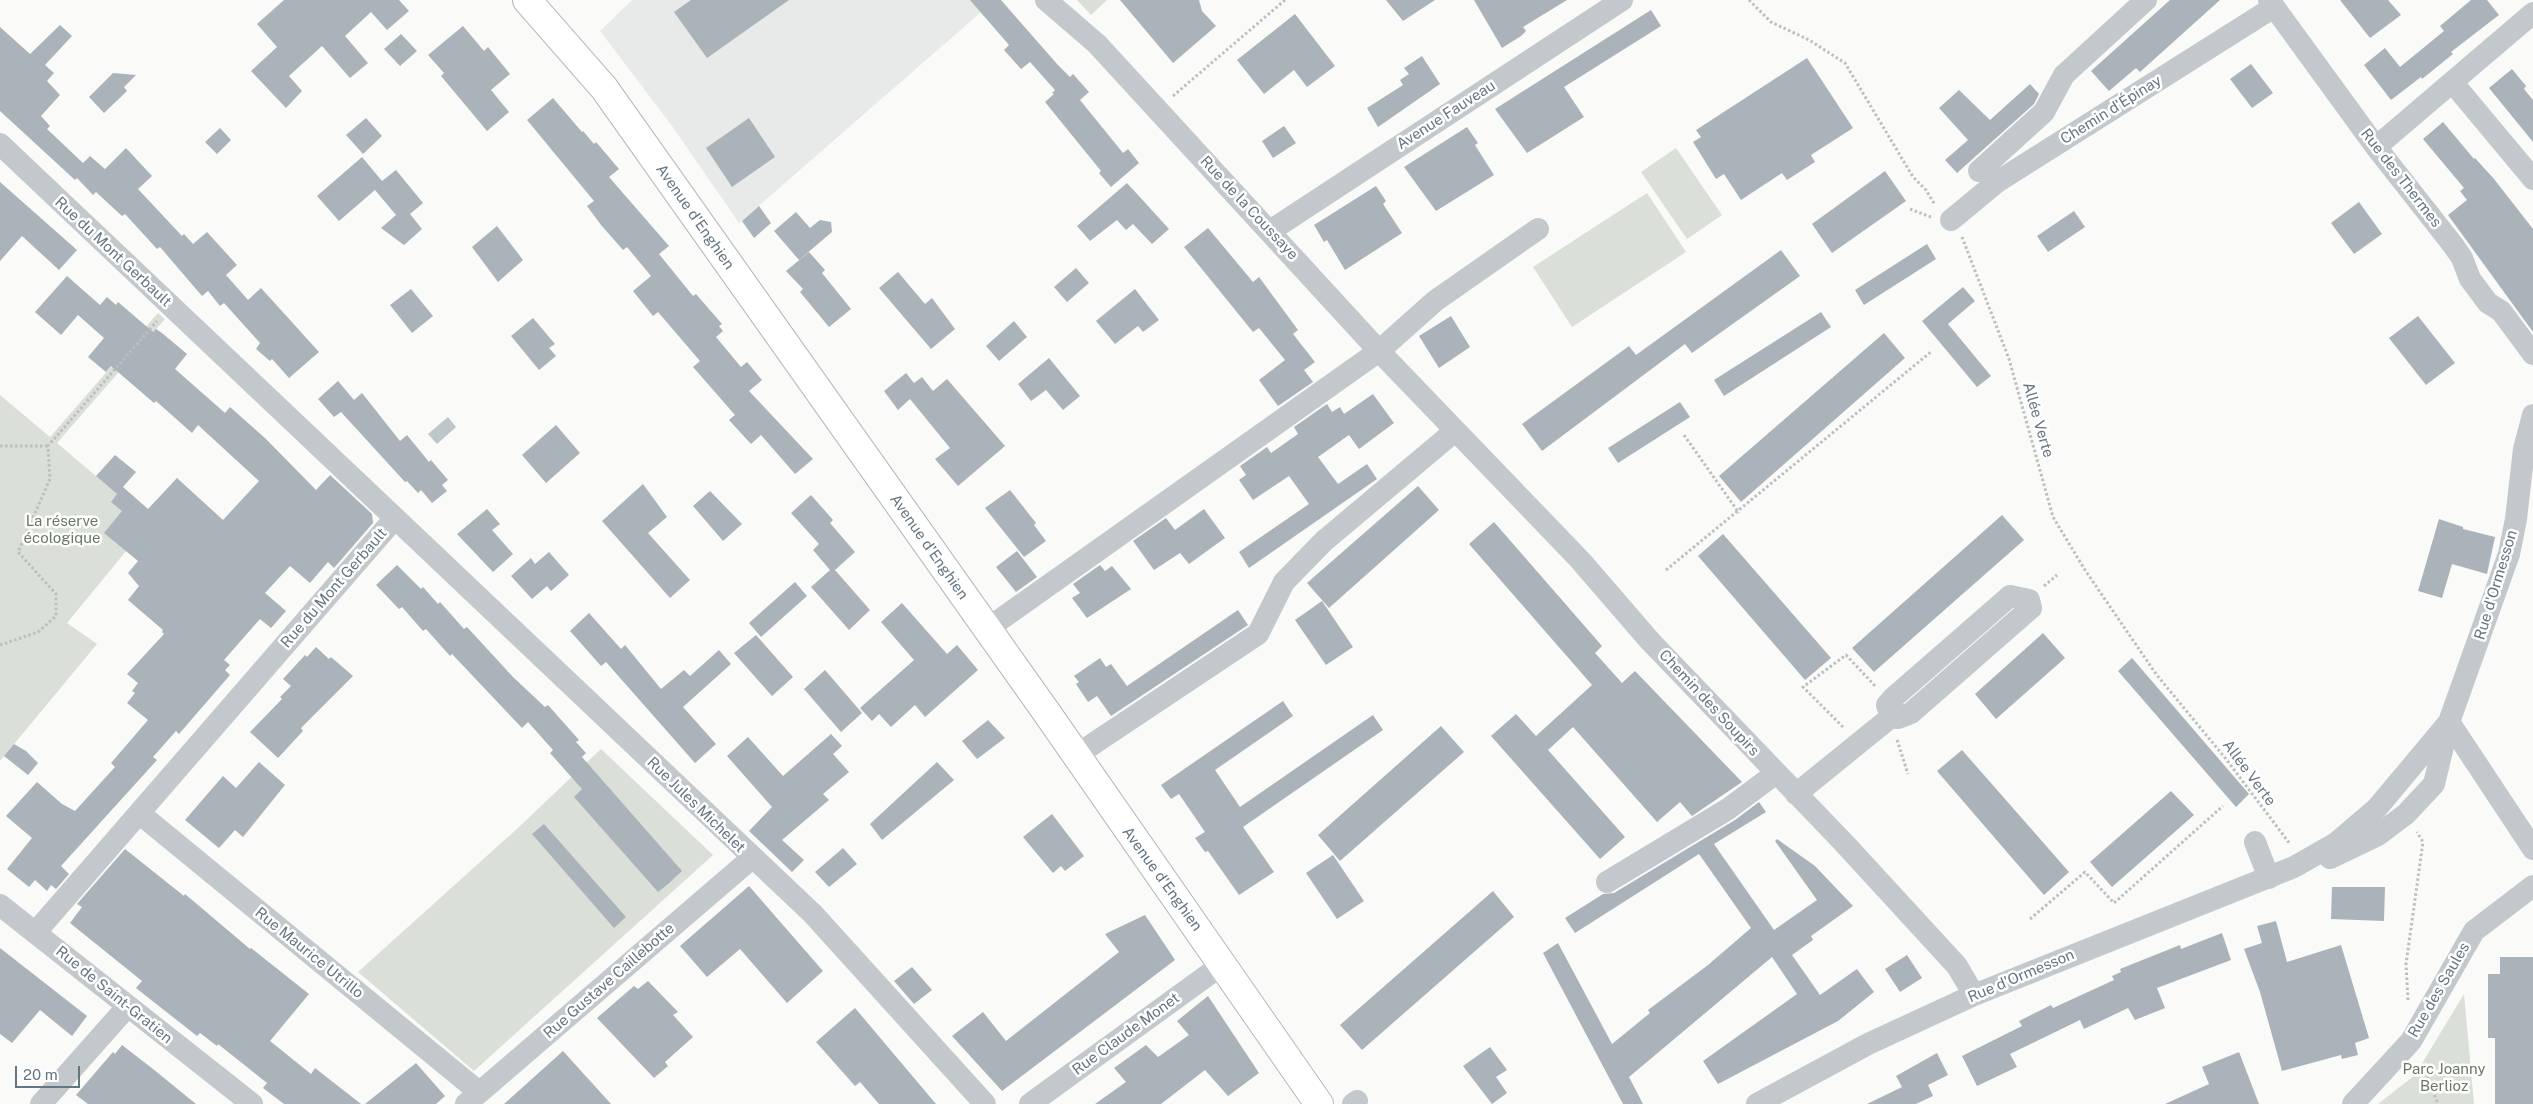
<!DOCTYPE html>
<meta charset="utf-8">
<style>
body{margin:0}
#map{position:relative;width:2533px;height:1104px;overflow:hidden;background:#fafaf8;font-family:"Public Sans",sans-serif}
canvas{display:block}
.scale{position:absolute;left:15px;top:1066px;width:65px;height:22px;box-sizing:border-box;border:2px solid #657683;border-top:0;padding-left:6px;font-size:15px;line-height:18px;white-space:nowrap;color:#657683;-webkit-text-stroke:4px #fff;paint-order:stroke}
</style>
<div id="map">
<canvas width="2533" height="1104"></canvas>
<div class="scale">20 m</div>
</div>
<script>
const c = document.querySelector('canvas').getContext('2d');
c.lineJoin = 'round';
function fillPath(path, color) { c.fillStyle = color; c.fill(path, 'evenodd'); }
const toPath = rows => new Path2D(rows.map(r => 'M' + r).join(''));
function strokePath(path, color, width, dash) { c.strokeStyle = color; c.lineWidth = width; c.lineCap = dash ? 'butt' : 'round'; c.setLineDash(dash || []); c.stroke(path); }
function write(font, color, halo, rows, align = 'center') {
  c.font = font + ' "Public Sans",sans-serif'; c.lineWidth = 5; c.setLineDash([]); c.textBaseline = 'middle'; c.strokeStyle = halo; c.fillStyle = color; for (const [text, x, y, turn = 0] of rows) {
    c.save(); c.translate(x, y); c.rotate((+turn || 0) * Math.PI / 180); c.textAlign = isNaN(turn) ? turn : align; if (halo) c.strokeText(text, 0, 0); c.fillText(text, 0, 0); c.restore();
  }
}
fillPath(toPath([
 [632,0,995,0,739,223,672,126,600,31]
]), '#e8e9e9');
fillPath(toPath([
 [1077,0,1107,0,1091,15],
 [1676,148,1722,215,1687,239,1641,172],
 [1647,193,1686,252,1572,327,1533,267],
 [158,313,165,319,57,443,150,522,67,623,97,644,0,761,0,395,50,437],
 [601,749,713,855,474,1071,358,972,519,827],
 [2464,994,2474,1104,2378,1104,2415,1075]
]), '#dadfd7');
fillPath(toPath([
 [448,417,456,427,437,444,428,434]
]), '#bbc7cb');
fillPath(toPath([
 [284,0,399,0,409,11,387,30,371,12,345,36,368,63,350,78,322,46,289,76,302,91,286,108,251,71,277,47,257,24],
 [691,0,789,0,707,58,674,12],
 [970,0,1001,0,1057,64,1070,77,1073,74,1089,92,1080,100,1123,153,1128,149,1139,163,1111,187,1099,173,1101,171,1045,102,1054,94,1052,93,1055,90,1030,62,1021,69,1004,50,1009,45],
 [1120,0,1199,0,1202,11,1216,26,1173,63],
 [1386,0,1435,0,1403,21],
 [1474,0,1567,0,1523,27,1526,31,1521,36,1502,48],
 [2170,0,2220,0,2140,72,2136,68,2109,91,2091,71],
 [2340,0,2388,0,2401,15,2370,38],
 [2471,0,2487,0,2499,15,2451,52,2453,54,2422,79,2421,77,2391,100,2364,65,2385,48,2400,67,2444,31,2440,26],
 [1651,10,1661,26,1564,87,1584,117,1527,153,1495,109],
 [1295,14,1335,66,1307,87,1294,70,1264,94,1237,60],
 [60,25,72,36,45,65,54,73,47,81,60,95,41,116,50,126,47,129,83,163,90,156,105,169,126,148,152,176,138,189,182,236,184,234,193,244,207,232,237,265,226,275,248,300,261,288,319,352,289,378,272,359,270,361,256,349,260,343,224,303,220,306,208,291,202,296,160,247,157,249,125,214,122,216,96,192,93,195,77,178,75,180,0,111,0,27,30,54],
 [463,26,484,51,488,47,510,74,491,90,509,112,487,131,441,76,444,73,428,55],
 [401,34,417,51,400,66,384,49],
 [1422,56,1440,84,1378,127,1367,108,1403,85,1400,80,1409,74,1404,68],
 [1807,58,1853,128,1811,155,1815,162,1787,180,1782,173,1741,200,1724,174,1716,179,1693,142,1701,137,1696,130],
 [2251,64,2273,93,2252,108,2230,79],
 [2512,69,2526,86,2524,89,2533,100,2533,142,2489,88],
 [113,73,136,75,124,87,127,91,104,113,89,97],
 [2030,84,2039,94,2034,104,1957,173,1945,160,1968,140,1939,108,1959,90,1990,120],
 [553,98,582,132,583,131,594,144,596,142,619,169,609,177,669,246,659,254,693,296,696,294,722,324,719,326,723,331,716,337,741,367,747,362,762,380,749,391,813,459,795,474,761,435,751,444,729,420,735,415,693,367,700,361,658,312,653,316,633,291,651,276,627,247,623,250,601,225,587,206,594,201,527,120],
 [366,118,382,136,363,154,346,135],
 [749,118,775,157,732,187,706,148],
 [2443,122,2474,159,2475,158,2494,179,2533,229,2533,332,2448,215,2467,200,2460,191,2464,188,2423,139],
 [1284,126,1296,143,1273,158,1262,141],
 [1467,127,1478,143,1475,145,1494,175,1436,211,1404,167],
 [220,128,231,140,217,154,205,142],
 [362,157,382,181,396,170,423,203,410,214,422,229,404,245,381,228,396,215,375,190,339,221,317,196],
 [1885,171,1906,201,1832,253,1812,224],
 [0,182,77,250,59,270,22,236,0,261],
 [1127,183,1169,229,1152,244,1133,224,1126,230,1117,220,1090,241,1077,226],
 [1376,186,1386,201,1383,204,1402,233,1345,270,1327,240,1324,242,1314,225],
 [2359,202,2382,234,2354,254,2331,223],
 [759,206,771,223,754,238,742,221],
 [2074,211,2085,227,2048,252,2037,236],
 [796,212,810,228,820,220,831,222,832,232,799,260,774,231],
 [497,226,523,260,498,282,472,247],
 [1208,228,1253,282,1259,277,1298,330,1293,334,1315,362,1304,370,1313,382,1278,406,1259,380,1285,360,1259,328,1253,332,1184,247],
 [1927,244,1936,259,1864,305,1855,290],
 [1781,250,1800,276,1692,353,1685,344,1542,451,1522,424,1629,346,1636,355],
 [809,252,825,270,822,273,851,309,829,327,800,292,803,289,786,271],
 [1076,268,1089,283,1067,302,1054,287],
 [898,272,925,304,932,298,955,329,931,349,879,288],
 [67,276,100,305,107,297,116,305,118,302,153,332,156,329,162,333,187,354,175,369,225,413,230,407,266,439,316,490,330,475,372,514,373,523,334,568,328,562,310,583,290,566,265,593,286,611,271,628,260,619,224,660,230,665,225,670,230,675,179,734,176,731,153,757,157,760,61,866,69,874,56,889,51,885,47,891,35,880,29,887,7,869,32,838,6,816,37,782,62,804,75,811,115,767,111,763,148,720,127,703,135,693,132,691,138,683,127,674,164,634,162,632,163,630,128,600,139,586,128,573,138,561,104,533,122,511,111,502,117,494,96,476,115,455,136,472,123,487,148,509,177,478,223,520,259,481,198,425,192,433,156,401,154,403,111,366,106,372,88,357,104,338,78,315,61,335,35,312],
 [1963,287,1975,301,1948,324,1991,376,1977,387,1922,321],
 [411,289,433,316,412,333,390,305],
 [1135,289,1159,320,1143,332,1138,326,1115,344,1096,321],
 [1821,312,1831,327,1724,396,1714,380],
 [1451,316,1470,347,1439,368,1419,336],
 [2418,316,2455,363,2426,385,2389,338],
 [533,318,555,344,549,348,556,356,539,370,511,336],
 [1014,321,1027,337,999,361,986,346],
 [1884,333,1905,358,1741,502,1719,476],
 [1049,358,1080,396,1063,410,1046,390,1031,401,1018,384],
 [906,373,914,383,922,377,933,391,947,379,1005,446,958,486,935,459,950,448,910,399,898,410,884,391],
 [338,381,354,400,362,393,400,441,407,435,429,462,431,460,448,480,442,485,447,491,432,503,421,490,418,493,407,481,405,482,341,412,334,417,318,399],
 [1373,394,1394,423,1359,449,1349,435,1318,457,1338,484,1367,464,1377,479,1249,568,1239,552,1309,504,1289,476,1253,500,1239,480,1246,475,1240,466,1267,447,1271,453,1298,434,1294,427,1327,404,1332,412,1340,407,1344,414],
 [1680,402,1690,417,1618,463,1608,448],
 [556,425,580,453,546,483,522,455],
 [643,484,667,517,648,533,690,580,670,598,602,521],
 [1418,486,1439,510,1329,608,1307,583],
 [1010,490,1036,523,1034,525,1046,541,1024,557,985,508],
 [710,491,742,524,723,541,693,506],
 [811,495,833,520,830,523,855,552,835,570,870,610,849,630,811,587,830,570,813,550,819,544,791,513],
 [487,509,500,524,492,530,513,554,493,572,457,534],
 [1204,509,1225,538,1189,564,1180,553,1154,570,1133,541,1166,518,1175,530],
 [2002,515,2024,540,1874,672,1852,648],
 [2439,519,2463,527,2463,529,2495,537,2487,574,2452,564,2442,598,2418,591],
 [1494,522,1602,646,1595,653,1622,683,1635,671,1742,782,1692,816,1680,802,1657,822,1573,727,1548,750,1625,837,1600,859,1491,736,1516,714,1536,736,1592,685,1469,544],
 [1723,534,1831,658,1805,680,1698,556],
 [1017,551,1037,577,1016,592,996,567],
 [549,552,569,575,551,591,547,586,532,599,511,576,531,558,535,564],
 [397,565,421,589,423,587,438,604,440,602,464,629,467,627,513,677,545,707,548,705,579,740,576,742,586,753,582,757,682,871,668,884,658,892,574,797,582,789,550,753,553,750,528,722,522,728,452,654,450,656,426,629,423,631,402,607,399,609,376,585],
 [1100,565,1105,571,1112,566,1131,589,1087,618,1072,598,1080,593,1073,584],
 [795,582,807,596,761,637,749,623],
 [1322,601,1353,647,1326,665,1295,620],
 [902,603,947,654,957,645,978,670,925,717,915,705,891,727,879,714,872,721,860,708,914,660,881,622],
 [1238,610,1248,625,1111,716,1097,696,1088,702,1076,684,1079,682,1074,676,1100,658,1106,667,1111,664,1127,686],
 [589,613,621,649,625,645,661,689,684,670,690,676,719,650,731,664,683,707,716,744,695,763,606,662,601,666,570,631],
 [2043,633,2065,658,1996,719,1975,694],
 [756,635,793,677,772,696,734,653],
 [316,647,329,659,331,657,353,676,301,728,303,731,278,758,250,732,282,699,280,697,291,686,283,679,305,655,307,657],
 [2132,658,2249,794,2236,807,2118,671],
 [825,670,862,713,841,732,804,689],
 [1283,701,1293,716,1215,770,1240,807,1373,715,1383,730,1243,827,1274,872,1239,895,1208,851,1205,852,1195,838,1205,832,1179,794,1171,799,1161,785],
 [988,720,1005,738,977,759,962,741],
 [1441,726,1464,752,1340,861,1318,835],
 [831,734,842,746,833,754,849,772,823,794,829,800,782,840,804,860,792,872,749,831,772,807,727,756,748,737,783,776],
 [14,744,26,751,38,763,28,775,4,756],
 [1962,750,2069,872,2044,895,1937,771],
 [259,762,285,785,243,837,235,830,219,848,185,820,223,776,236,788],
 [937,762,954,780,882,840,870,824],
 [2171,791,2194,815,2112,887,2090,862],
 [1759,802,1766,812,1714,844,1774,930,1817,900,1775,841,1777,839,1815,866,1853,906,1811,936,1813,940,1792,955,1820,995,1857,969,1874,992,1838,1021,1718,1084,1703,1061,1797,994,1772,957,1629,1077,1643,1104,1623,1104,1543,953,1558,943,1612,1044,1650,1013,1648,1010,1708,965,1751,928,1699,854,1575,933,1565,918,1603,894,1614,893,1735,820],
 [1052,814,1084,856,1065,871,1061,866,1053,873,1023,837],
 [544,824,626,917,614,928,532,834],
 [843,848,857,864,829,887,815,872],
 [125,849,184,896,185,894,250,949,251,948,309,994,270,1041,311,1074,315,1068,361,1104,284,1104,263,1088,267,1083,218,1044,217,1046,200,1033,197,1036,136,988,142,981,70,923,82,907,77,904],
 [1333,855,1364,901,1337,919,1306,873],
 [749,886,823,971,787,1003,740,949,707,977,680,946],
 [2332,887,2385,887,2384,921,2331,919],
 [1493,891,1514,917,1362,1050,1340,1025],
 [1145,915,1175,960,1002,1091,952,1036,983,1012,1006,1041,1119,952,1105,934],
 [2276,921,2287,962,2341,945,2369,1038,2355,1043,2358,1055,2342,1059,2341,1055,2282,1071,2260,992,2244,949,2262,943,2257,926],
 [2222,933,2231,960,2157,988,2165,1008,2135,1020,2128,1008,2084,1029,2080,1020,2010,1054,2017,1067,1977,1086,1962,1056,2022,1026,2019,1021,2051,1005,2053,1008,2114,980,2112,976,2121,972,2120,969,2180,945,2181,949],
 [0,948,87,1016,72,1036,40,1010,12,1043,0,1034],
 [1907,955,1922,978,1900,992,1885,969],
 [2500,957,2533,957,2533,1104,2495,1104,2495,1038,2488,1038,2488,974,2500,974],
 [912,967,932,990,914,1004,894,981],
 [648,981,678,1012,673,1015,693,1037,665,1062,668,1066,654,1078,597,1018,634,986,638,989],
 [1208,996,1259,1073,1228,1096,1205,1070,1161,1104,1095,1104,1126,1082,1114,1068,1146,1045,1158,1057,1189,1035,1177,1021],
 [855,1008,936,1104,879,1104,860,1082,855,1086,816,1042],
 [122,1045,153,1069,196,1104,88,1104,76,1095,113,1052,115,1054],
 [1490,1047,1507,1070,1496,1077,1507,1093,1492,1104,1463,1066],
 [563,1051,611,1104,504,1104],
 [2239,1052,2259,1104,2165,1104,2209,1084,2202,1067],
 [1937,1053,1948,1075,1928,1085,1933,1096,1916,1104,1867,1104,1902,1087,1896,1076],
 [416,1063,445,1096,436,1104,365,1104]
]), '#aab3b9');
const major = toPath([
 [527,0,604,88,1047,713,1319,1104]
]);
strokePath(major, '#b5babe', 30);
strokePath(toPath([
 [1749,0,1771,22,1809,40,1845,63,1913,177,1926,190,1935,205],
 [1173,96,1285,0],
 [1910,209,1931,217],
 [1962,237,2009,359,2053,517,2085,570,2156,674,2226,759,2290,844],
 [1684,435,1739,513],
 [0,446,48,446],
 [1666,570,1932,351],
 [2044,586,2057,575],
 [0,645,38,632,56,616,56,594,18,552,50,479,48,446,157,321],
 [1843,727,1803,687,1846,655,1876,687],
 [1897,740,1908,774],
 [2030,919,2085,872,2114,903,2223,806],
 [2408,1000,2406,964,2423,842,2417,832],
 [2418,1071,2428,1079,2438,1104]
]), '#bbbfc2', 3, [2.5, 2.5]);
strokePath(toPath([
 [1046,0,1097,44,1379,351,1580,560,1650,641,1844,843,1957,966,1974,995],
 [2269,0,2376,147,2453,245,2462,258,2470,279,2488,303,2501,311,2533,354],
 [2453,83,2533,179],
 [0,144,395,518,35,933],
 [2376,147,2533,13],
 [1979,171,2044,112,2064,75,2146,0],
 [1951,220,1997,182,2274,7],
 [1270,231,1622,0],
 [395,518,813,914,985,1104],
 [2010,596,2029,600,2031,608,1911,713,1898,718,1891,717,1887,705,1893,698,2010,596],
 [987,629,1379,351,1435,301,1538,229],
 [2449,722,2533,849],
 [1075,756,1258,634,1284,582,1324,541,1455,431],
 [1796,794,1891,717],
 [139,813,479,1092],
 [2255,842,2269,878],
 [2330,858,2378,835,2406,814,2434,784,2449,722,2509,554,2516,519,2524,449,2533,415],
 [1607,882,1728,809,1775,774],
 [0,905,252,1104],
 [41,1104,127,1007],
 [466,1104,752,858],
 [1030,1104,1223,964],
 [1353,1104,1357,1101],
 [1757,1104,1868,1044,1974,995,2294,867,2336,843,2377,808,2449,722],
 [2353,1104,2411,1041,2474,931,2533,886]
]), '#c3c8cc', 22);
strokePath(major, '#fff', 28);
write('15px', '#657683', '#fff', [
 ["Chemin d'Épinay",2111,110,-32],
 ["Avenue Fauveau",1446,115,-33],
 ["Rue des Thermes",2401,178,52],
 ["Rue de la Coussaye",1249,208,47],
 ["Avenue d'Enghien",695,217,55],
 ["Rue du Mont Gerbault",113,252,43],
 ["Allée Verte",2038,420,74],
 ["Avenue d'Enghien",929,547,55],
 ["Rue d'Ormesson",2496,585,-73],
 ["Rue du Mont Gerbault",334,588,-49],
 ["Chemin des Soupirs",1709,703,47],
 ["Allée Verte",2249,773,53],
 ["Rue Jules Michelet",696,805,44],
 ["Avenue d'Enghien",1162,879,54],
 ["Rue Maurice Utrillo",309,953,39],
 ["Rue d'Ormesson",2021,976,-23],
 ["Rue Gustave Caillebotte",609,981,-41],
 ["Rue des Saules",2439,990,-60],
 ["Rue de Saint-Gratien",114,995,39],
 ["Rue Claude Monet",1126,1034,-36]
]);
write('15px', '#687a64', '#fff', [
 ["La réserve",62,521],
 ["écologique",62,538],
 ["Parc Joanny",2444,1069],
 ["Berlioz",2444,1086]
]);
</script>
